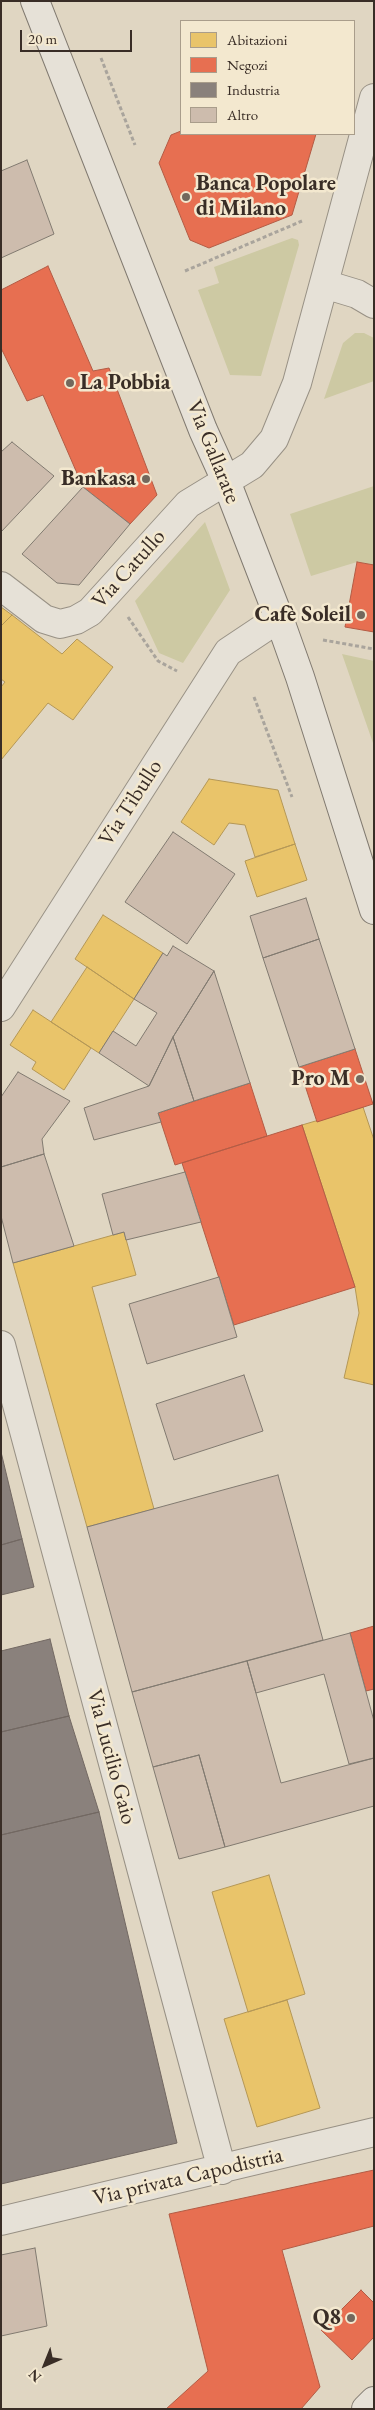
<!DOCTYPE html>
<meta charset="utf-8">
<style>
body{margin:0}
#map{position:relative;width:375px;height:2410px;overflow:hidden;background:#e0d6c2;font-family:"EB Garamond",serif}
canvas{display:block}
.frame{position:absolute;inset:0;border:2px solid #392d26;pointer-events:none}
.legend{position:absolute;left:180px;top:20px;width:175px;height:115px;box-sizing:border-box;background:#f3e8cf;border:1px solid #a99d8b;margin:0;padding:6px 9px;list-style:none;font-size:15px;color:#392d26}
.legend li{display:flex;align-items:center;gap:10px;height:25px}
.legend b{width:25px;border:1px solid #a99d8b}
.north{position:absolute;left:20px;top:2340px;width:50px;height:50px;-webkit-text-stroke:4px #f3e8cf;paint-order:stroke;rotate:224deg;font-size:14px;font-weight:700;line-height:20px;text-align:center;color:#392d26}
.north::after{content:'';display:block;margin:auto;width:18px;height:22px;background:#392d26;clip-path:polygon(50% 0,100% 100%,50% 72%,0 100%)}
.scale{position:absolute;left:20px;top:30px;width:112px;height:22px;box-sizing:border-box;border:2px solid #392d26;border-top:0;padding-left:6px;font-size:15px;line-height:18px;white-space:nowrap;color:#392d26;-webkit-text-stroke:4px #f3e8cf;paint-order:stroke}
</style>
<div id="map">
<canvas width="375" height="2410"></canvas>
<div class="frame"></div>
<ul class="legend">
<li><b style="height:14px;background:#e9c46a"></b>Abitazioni</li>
<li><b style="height:14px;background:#e76f51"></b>Negozi</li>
<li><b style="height:14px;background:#8a817c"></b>Industria</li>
<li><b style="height:14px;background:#cdbcad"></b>Altro</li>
</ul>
<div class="north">N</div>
<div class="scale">20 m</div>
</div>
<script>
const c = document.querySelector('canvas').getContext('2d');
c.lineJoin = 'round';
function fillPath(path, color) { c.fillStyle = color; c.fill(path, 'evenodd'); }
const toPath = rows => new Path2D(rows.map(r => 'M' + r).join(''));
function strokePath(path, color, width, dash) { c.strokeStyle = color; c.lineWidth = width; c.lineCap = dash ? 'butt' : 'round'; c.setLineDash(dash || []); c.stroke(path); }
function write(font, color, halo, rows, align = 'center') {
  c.font = font + ' "EB Garamond",serif'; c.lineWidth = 5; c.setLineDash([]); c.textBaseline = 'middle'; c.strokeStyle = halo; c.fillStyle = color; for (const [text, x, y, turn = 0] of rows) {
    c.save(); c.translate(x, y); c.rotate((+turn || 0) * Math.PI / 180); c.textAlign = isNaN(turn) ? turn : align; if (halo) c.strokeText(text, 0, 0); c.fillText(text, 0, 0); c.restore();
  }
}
fillPath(toPath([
 [292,238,298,240,299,245,261,376,230,375,198,290,219,283,214,267],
 [355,333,364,333,374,338,374,381,324,399,343,343],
 [374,486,374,565,357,562,311,576,290,514],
 [205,522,230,590,183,663,159,653,135,601],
 [342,654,374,661,374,743,373,743]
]), '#cdc9a3');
const homes = toPath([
 [1,607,12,615,1,626,1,607],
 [12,615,62,654,77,639,113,667,73,720,48,703,1,760,1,687,5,682,1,679,1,626,12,615],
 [209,779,278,790,295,844,255,857,245,825,229,823,214,845,181,822,209,779],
 [295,844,307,880,257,897,245,861,295,844],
 [103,915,163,953,134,999,75,959,103,915],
 [87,967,134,999,99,1053,51,1022,87,967],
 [33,1010,91,1048,64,1090,32,1069,36,1062,10,1045,33,1010],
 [363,1107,374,1140,374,1385,344,1378,359,1313,355,1287,302,1125,363,1107],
 [124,1232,136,1275,92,1287,154,1509,87,1527,13,1263,124,1232],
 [269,1875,305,1994,248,2012,212,1892,269,1875],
 [287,2000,320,2108,257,2127,224,2019,287,2000]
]);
fillPath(homes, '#e9c46a');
strokePath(homes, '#b49756', 1);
const shops = toPath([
 [181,131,181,134,316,134,292,215,209,248,190,240,159,163,171,135,181,131],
 [48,266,93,371,109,368,157,495,130,524,83,487,43,395,27,401,1,348,1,290,48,266],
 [357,562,374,565,374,632,345,627,357,562],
 [355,1049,373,1104,317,1122,299,1067,355,1049],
 [250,1083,267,1136,175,1165,158,1113,250,1083],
 [302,1125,355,1287,234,1325,182,1163,302,1125],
 [374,1626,374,1689,366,1691,350,1633,374,1626],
 [374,2170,374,2226,282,2250,320,2387,301,2409,166,2409,208,2371,169,2214,374,2170],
 [361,2290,374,2303,374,2337,352,2360,321,2330,361,2290]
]);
fillPath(shops, '#e76f51');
strokePath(shops, '#b35b44', 1);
const industry = toPath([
 [1,1452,22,1539,1,1545,1,1452],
 [22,1539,34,1587,1,1595,1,1545,22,1539],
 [50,1639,69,1716,1,1732,1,1651,50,1639],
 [69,1716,99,1812,1,1835,1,1732,69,1716],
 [99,1812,177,2143,1,2184,1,1835,99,1812]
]);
fillPath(industry, '#8a817c');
strokePath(industry, '#726862', 1);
const building = toPath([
 [27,160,54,234,1,258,1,171,27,160],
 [12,442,54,476,1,532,1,452,12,442],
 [83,487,130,524,79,585,57,583,22,554,83,487],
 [173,832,235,874,187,944,125,902,173,832],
 [306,898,319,939,263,958,250,916,306,898],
 [319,939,355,1049,299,1067,263,958,319,939],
 [173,946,214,971,173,1037,149,1086,99,1053,113,1031,136,1046,157,1013,134,999,163,953,167,956,173,946],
 [214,971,250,1083,194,1101,173,1037,214,971],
 [173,1037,194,1101,158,1113,161,1122,94,1140,84,1108,149,1086,173,1037],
 [18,1072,70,1101,42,1139,44,1154,1,1167,1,1097,18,1072],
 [44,1154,74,1246,13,1263,1,1216,1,1167,44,1154],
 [185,1172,201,1222,126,1240,124,1232,113,1235,102,1194,185,1172],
 [219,1277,237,1337,147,1364,129,1304,219,1277],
 [244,1375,263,1431,174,1460,156,1404,244,1375],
 [278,1475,323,1640,132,1692,87,1527,278,1475],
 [350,1633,374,1721,374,1758,349,1764,324,1674,256,1693,247,1661,350,1633],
 [247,1661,281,1783,374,1758,374,1806,225,1847,199,1755,153,1767,132,1692,247,1661],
 [199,1755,225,1847,179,1859,153,1767,199,1755],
 [35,2248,47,2326,1,2336,1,2255,35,2248]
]);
fillPath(building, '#cdbcad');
strokePath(building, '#817a70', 1);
const street = toPath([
 [324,284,357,294,374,304],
 [1,586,44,619,60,624,76,620,90,612,188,504,252,465,274,439,297,383,374,98],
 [1,1007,228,652,279,618],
 [1,1345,222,2170],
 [1,2221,374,2132]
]);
const secondary = toPath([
 [35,1,203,430,226,481,279,618,300,677,374,910],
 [366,2409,374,2401]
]);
strokePath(street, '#989185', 30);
strokePath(secondary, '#817a70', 30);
strokePath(toPath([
 [101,58,135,145],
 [185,271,302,221],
 [128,617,158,661,177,671],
 [323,640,374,649],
 [254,697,292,797]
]), '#a9a49c', 3, [4, 2.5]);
strokePath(street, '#e6e1d7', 28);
strokePath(secondary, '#e6e1d7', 28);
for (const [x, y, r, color] of [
 [186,197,5,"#73685d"],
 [70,383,5,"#73685d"],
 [146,479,5,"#73685d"],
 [361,615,5,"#73685d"],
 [360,1079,5,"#73685d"],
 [351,2318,5,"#73685d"]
]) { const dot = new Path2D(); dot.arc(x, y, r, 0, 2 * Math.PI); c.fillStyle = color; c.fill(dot); strokePath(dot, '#f3e8cf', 2); }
write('bold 22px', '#392d26', '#f3e8cf', [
 ["Banca Popolare",196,184,"left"],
 ["di Milano",196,209,"left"],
 ["La Pobbia",80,383,"left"],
 ["Bankasa",136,479],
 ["Cafè Soleil",351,615],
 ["Pro M",350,1079],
 ["Q8",341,2318]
], 'right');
write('22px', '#392d26', '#f3e8cf', [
 ["Via Gallarate",213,452,68],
 ["Via Catullo",129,569,-48],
 ["Via Tibullo",131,803,-57],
 ["Via Lucilio Gaio",111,1757,75],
 ["Via privata Capodistria",188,2177,-13]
]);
</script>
